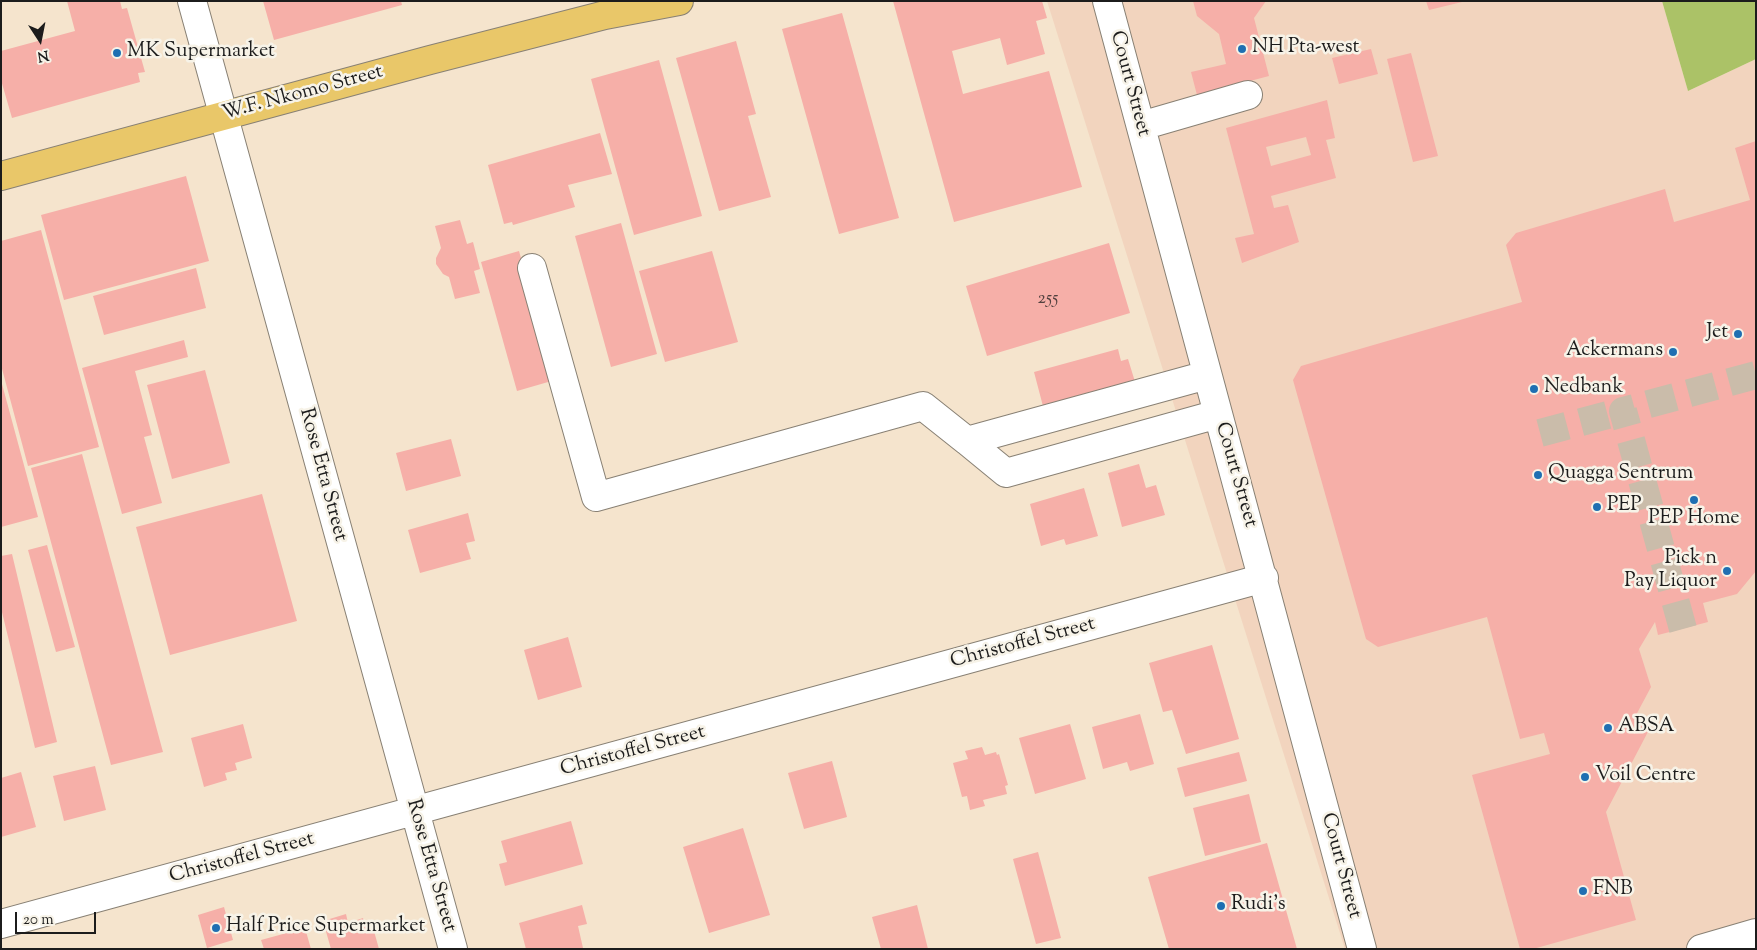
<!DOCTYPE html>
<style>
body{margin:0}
#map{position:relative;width:1757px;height:950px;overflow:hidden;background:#f5e4cd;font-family:"Sorts Mill Goudy",serif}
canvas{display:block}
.frame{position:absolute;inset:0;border:2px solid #1c1c1c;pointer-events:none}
.north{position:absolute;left:15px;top:15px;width:50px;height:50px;-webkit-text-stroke:4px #f7f3e8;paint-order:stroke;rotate:169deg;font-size:14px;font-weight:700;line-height:20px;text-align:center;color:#1c1c1c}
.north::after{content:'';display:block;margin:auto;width:18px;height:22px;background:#1c1c1c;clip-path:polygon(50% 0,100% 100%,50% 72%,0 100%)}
.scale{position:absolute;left:15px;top:912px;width:81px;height:22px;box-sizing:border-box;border:2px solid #1c1c1c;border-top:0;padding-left:6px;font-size:15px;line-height:18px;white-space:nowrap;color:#1c1c1c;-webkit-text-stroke:4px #f7f3e8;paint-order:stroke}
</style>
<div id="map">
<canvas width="1757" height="950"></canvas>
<div class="frame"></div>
<div class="north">N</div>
<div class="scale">20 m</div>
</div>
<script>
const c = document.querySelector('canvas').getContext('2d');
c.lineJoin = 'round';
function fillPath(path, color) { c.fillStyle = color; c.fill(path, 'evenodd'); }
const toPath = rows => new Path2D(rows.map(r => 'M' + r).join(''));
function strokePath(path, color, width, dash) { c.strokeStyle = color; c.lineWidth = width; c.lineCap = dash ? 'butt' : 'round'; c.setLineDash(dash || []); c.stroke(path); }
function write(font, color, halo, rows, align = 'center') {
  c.font = font + ' "Sorts Mill Goudy",serif'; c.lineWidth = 5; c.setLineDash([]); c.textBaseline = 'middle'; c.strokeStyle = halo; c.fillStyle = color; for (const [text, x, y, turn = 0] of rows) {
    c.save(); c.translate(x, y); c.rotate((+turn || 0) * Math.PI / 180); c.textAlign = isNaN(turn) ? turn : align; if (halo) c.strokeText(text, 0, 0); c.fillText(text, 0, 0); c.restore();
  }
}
fillPath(toPath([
 [1047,1,1662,1,1688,91,1756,59,1756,949,1345,949]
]), '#f2d4be');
fillPath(toPath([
 [1662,1,1756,1,1756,59,1688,91]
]), '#abc267');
fillPath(toPath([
 [67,1,120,1,122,9,127,8,145,72,138,73,140,82,12,118,1,80,1,51,75,31],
 [263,1,401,1,402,5,274,40],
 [893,1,1042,1,1047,18,1036,21,1045,54,1007,65,1000,38,952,51,963,94,1049,71,1082,187,954,222],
 [1193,1,1266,1,1254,18,1269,76,1197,95,1191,72,1226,64,1219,34,1197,16],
 [1426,1,1462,1,1462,2,1429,10],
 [842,13,899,218,839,234,782,29],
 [736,41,756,114,748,116,771,197,719,211,676,58],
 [1371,49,1378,74,1339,84,1332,58],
 [1411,53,1438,156,1413,162,1387,59],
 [659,60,702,216,634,235,591,79],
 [1327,100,1335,138,1326,140,1336,178,1271,196,1274,208,1288,205,1299,242,1242,263,1235,238,1254,234,1226,128],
 [1306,137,1311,155,1271,166,1266,147],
 [600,133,612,174,568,185,575,207,513,225,512,222,504,224,488,165],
 [1756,141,1756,571,1737,594,1703,603,1708,622,1658,635,1655,622,1639,649,1651,687,1635,717,1651,726,1606,812,1636,920,1533,949,1520,949,1472,775,1550,754,1544,733,1520,739,1487,617,1378,647,1366,639,1293,380,1301,366,1522,302,1506,245,1516,233,1665,189,1674,222,1750,200,1735,148],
 [186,176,209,261,64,300,41,215],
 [460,220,467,244,473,242,480,269,474,271,480,293,455,299,449,277,443,274,436,264,436,258,441,248,435,226],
 [621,223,657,354,611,367,575,236],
 [41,230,99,447,28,466,1,365,1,241],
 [1109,243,1130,313,987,356,966,286],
 [519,251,555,380,517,391,481,262],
 [712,251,738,342,665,362,639,271],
 [196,268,206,308,104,335,93,296],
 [184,340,188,357,135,371,152,435,144,437,162,503,122,514,82,368],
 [1118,349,1121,361,1128,359,1136,385,1044,410,1034,372],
 [205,370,230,463,172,479,147,385],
 [2,384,38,517,1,527,1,385],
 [451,439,461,476,406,491,396,453],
 [82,454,163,752,111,765,31,468],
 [1139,464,1146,488,1156,485,1165,515,1122,527,1108,473],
 [1084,488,1098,536,1066,545,1064,539,1041,546,1030,504],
 [262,494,297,621,170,655,136,527],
 [468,513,475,541,466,543,471,559,420,573,408,530],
 [47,545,75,647,56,652,28,550],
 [12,554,57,742,35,748,1,608,1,556],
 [568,637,582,687,538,700,524,650],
 [1212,645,1239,739,1186,754,1172,710,1163,712,1149,663],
 [1140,714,1154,764,1130,771,1127,762,1103,769,1092,727],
 [243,724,252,758,235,763,237,770,225,773,227,780,204,787,191,738],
 [1070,724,1086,779,1035,794,1019,738],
 [982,747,985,755,996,752,997,755,999,754,1008,785,1005,786,1007,794,983,800,985,806,970,810,967,796,962,797,953,763,968,759,965,751],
 [1239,752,1247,781,1185,797,1177,768],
 [832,761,847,817,804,829,788,773],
 [95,766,106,810,64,821,53,776],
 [21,772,36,827,1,837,1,778],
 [1249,794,1261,842,1205,856,1193,808],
 [571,821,583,864,505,886,499,864,507,862,501,841],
 [743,828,770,915,709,933,683,847],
 [1267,843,1297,949,1169,949,1148,877],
 [1038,852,1061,938,1036,944,1013,859],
 [582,905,587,924,578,926,583,948,526,949,519,923],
 [917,905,928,949,881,949,872,917],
 [224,907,233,940,207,948,198,915],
 [346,914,348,923,363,918,365,926,372,924,379,949,331,949,323,921],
 [305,928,311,949,264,949,261,940]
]), '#f6afa8');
strokePath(toPath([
 [1540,433,1623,411],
 [1683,629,1623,411,1756,375]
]), '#cabcaa', 28, [28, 14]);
const minor = toPath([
 [192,1,453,949],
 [1107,1,1362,949],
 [1141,126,1248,95],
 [532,268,596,497,923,406,967,441],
 [1207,375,967,441,1006,473,1218,414],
 [1,924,1264,578],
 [1701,949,1756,933]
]);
const major = toPath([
 [1,176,430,60,605,15,679,1]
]);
strokePath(minor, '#888074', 30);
strokePath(major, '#888074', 30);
strokePath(minor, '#fff', 28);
strokePath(major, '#e9c769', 28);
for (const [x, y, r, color] of [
 [1242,49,5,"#1f6fb2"],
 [117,53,5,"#1f6fb2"],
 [1738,334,5,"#1f6fb2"],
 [1673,352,5,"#1f6fb2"],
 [1534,389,5,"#1f6fb2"],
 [1538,475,5,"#1f6fb2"],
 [1694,500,5,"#1f6fb2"],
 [1597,507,5,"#1f6fb2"],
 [1727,571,5,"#1f6fb2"],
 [1608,728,5,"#1f6fb2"],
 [1585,777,5,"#1f6fb2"],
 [1583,891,5,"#1f6fb2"],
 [1221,906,5,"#1f6fb2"],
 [216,928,5,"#1f6fb2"]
]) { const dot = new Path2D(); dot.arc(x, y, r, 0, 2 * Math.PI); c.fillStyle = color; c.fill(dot); strokePath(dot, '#f7f3e8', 2); }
write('18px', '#52413f', null, [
 ["255",1048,300]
]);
write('20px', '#1c1c1c', '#f7f3e8', [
 ["NH Pta-west",1252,49],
 ["MK Supermarket",127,53],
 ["Jet",1728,334,"right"],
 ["Ackermans",1663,352,"right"],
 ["Nedbank",1544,389],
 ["Quagga Sentrum",1548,475],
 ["PEP",1607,507],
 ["PEP Home",1694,520,"center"],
 ["Pick n",1717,560,"right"],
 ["Pay Liquor",1717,583,"right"],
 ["ABSA",1618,728],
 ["Voil Centre",1595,777],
 ["FNB",1593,891],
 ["Rudi's",1231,906],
 ["Half Price Supermarket",226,928]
], 'left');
write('20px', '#1c1c1c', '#f7f3e8', [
 ["Court Street",1129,84,75],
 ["W.F. Nkomo Street",303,94,-15],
 ["Rose Etta Street",322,475,75],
 ["Court Street",1235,475,74],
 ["Christoffel Street",1023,644,-15],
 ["Christoffel Street",633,752,-15],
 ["Christoffel Street",242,859,-15],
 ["Rose Etta Street",430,866,74],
 ["Court Street",1340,866,75]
]);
</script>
